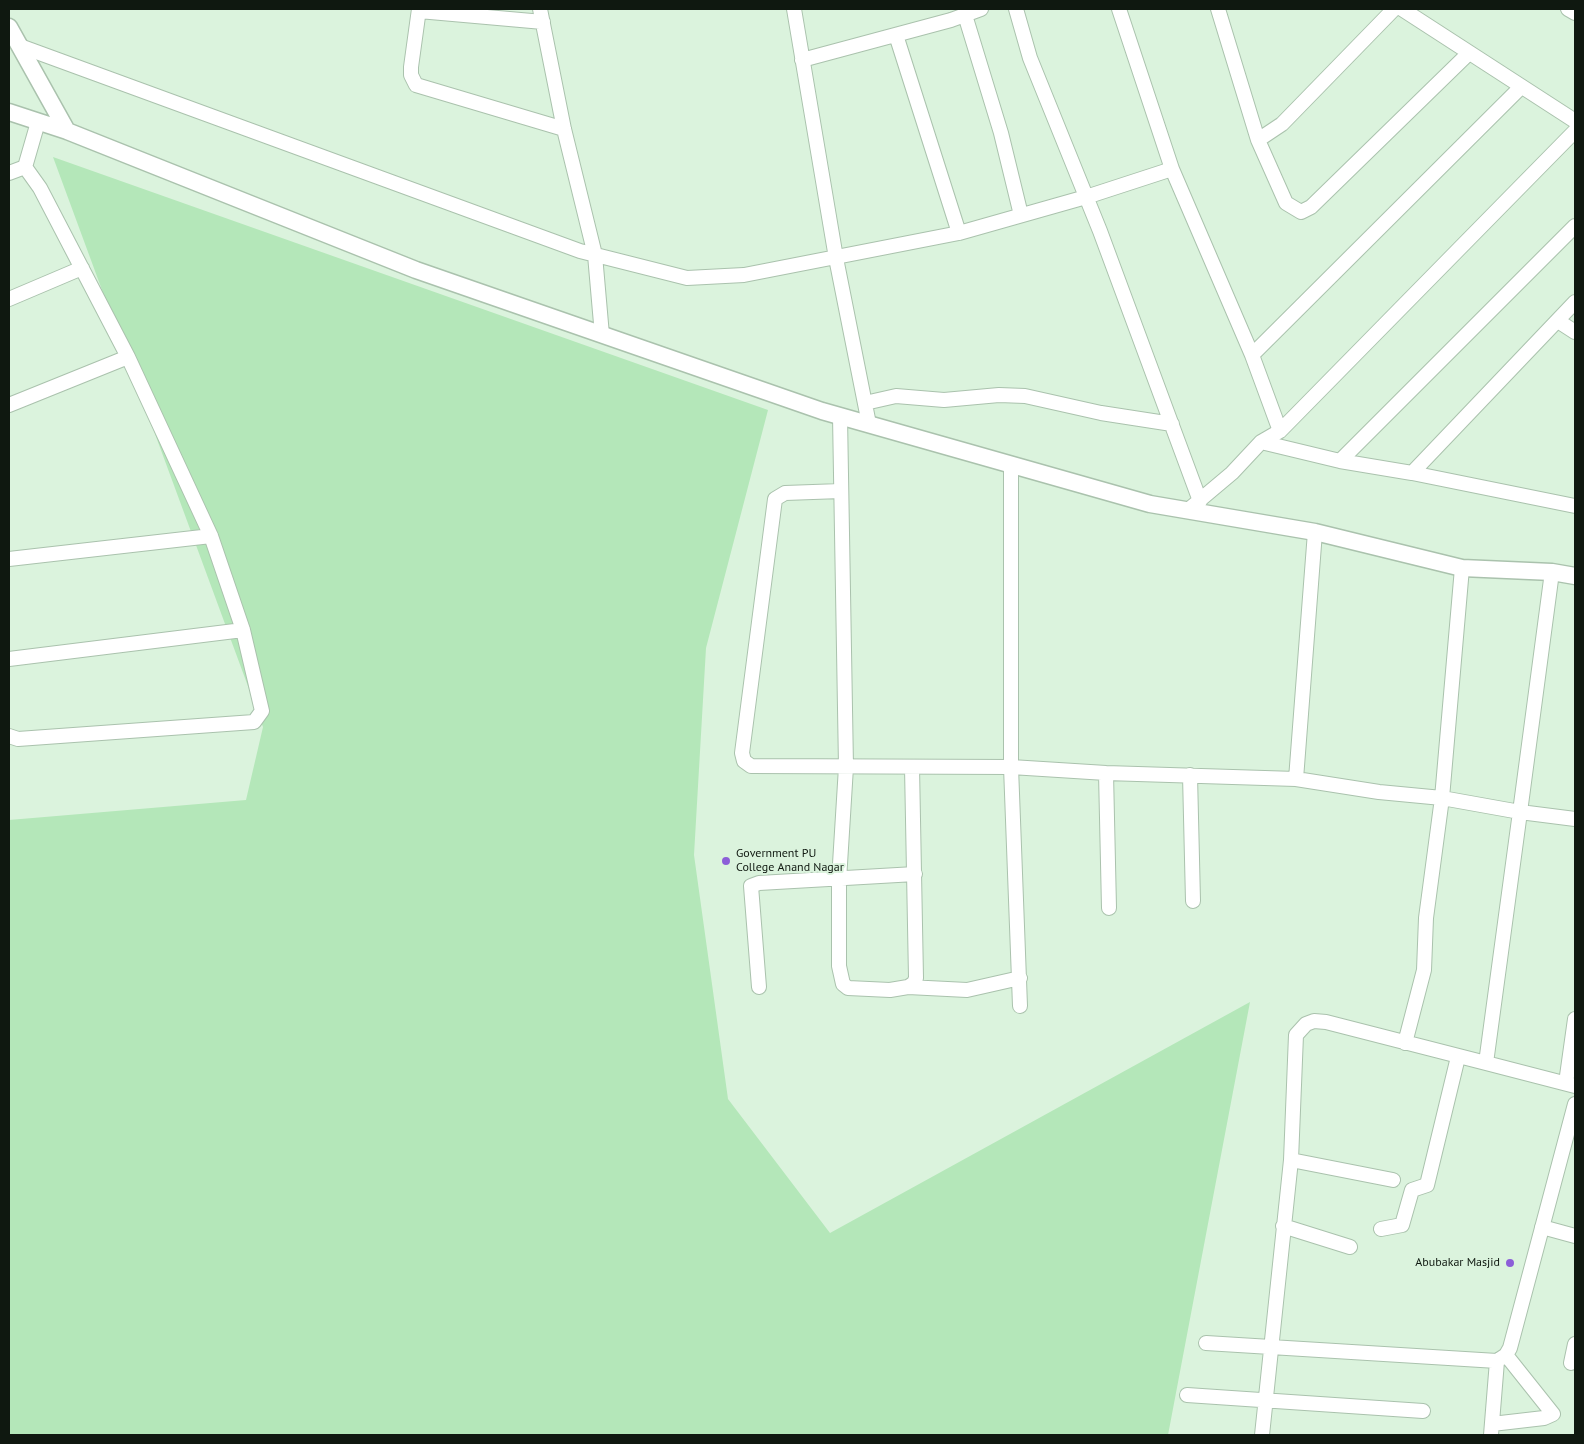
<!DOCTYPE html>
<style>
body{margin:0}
#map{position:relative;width:1584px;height:1444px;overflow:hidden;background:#dbf3dd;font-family:"PT Sans",sans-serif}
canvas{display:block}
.frame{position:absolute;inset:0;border:10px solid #0f1810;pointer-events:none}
</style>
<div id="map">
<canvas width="1584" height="1444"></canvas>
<div class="frame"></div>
</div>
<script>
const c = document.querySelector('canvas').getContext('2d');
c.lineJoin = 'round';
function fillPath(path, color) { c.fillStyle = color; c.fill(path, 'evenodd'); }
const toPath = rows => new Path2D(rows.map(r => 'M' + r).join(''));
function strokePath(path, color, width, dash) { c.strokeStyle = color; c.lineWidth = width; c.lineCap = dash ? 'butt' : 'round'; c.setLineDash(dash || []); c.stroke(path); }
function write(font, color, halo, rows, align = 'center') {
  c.font = font + ' "PT Sans",sans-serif'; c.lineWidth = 4; c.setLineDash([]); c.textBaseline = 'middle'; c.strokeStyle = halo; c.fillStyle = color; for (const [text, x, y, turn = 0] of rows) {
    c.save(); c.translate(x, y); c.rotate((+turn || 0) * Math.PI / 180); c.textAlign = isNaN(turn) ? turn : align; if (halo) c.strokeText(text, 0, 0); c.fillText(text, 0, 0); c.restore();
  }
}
fillPath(toPath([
 [53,157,768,410,706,648,694,855,728,1099,830,1233,1250,1002,1168,1435,9,1435,9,820,246,800,263,727]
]), '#b4e7b9');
const minor = toPath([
 [419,9,411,67,411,75,416,85,564,129],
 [540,9,564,129,595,255,602,335],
 [794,9,836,258,869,424],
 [1016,9,1030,58,1100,231,1200,501],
 [1119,9,1172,169,1252,355,1280,431],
 [1218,9,1258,140,1286,203,1301,212,1311,207,1469,53],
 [1402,9,1575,121],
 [1568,9,1575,13],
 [419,11,543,22],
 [965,15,1001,133,1021,215],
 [896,35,959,233],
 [20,46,580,251,687,278,744,275,959,233,1086,197,1172,169],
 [802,60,951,20,981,9],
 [1258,140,1282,124,1394,9],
 [9,173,25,167,38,122],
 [9,299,82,268],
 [1558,321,1575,332],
 [1252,355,1521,87],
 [865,403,896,396,944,400,999,395,1025,396,1101,413,1172,424],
 [9,405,128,357],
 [840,416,846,767,839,880,839,966,843,984,848,988,890,990,908,987,914,983,916,978,912,767],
 [1261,442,1340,461,1412,473,1575,506],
 [1340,461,1575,226],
 [1011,464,1011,767,1020,1006],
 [1412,473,1575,302],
 [841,491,785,493,775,499,742,753,744,761,751,766,1011,767,1106,773,1296,779,1379,792,1442,798,1462,568],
 [1188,510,1232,473,1261,442,1280,431,1575,131],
 [9,559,211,536],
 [1552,572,1520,812,1575,819],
 [9,659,243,630],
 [9,736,18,739,254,722,262,711,243,630,211,536,128,357,40,188,25,167],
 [1106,773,1109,908],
 [1190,775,1193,901],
 [1296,779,1315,532],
 [759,987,751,886,759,883,915,874],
 [908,987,967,990,1020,978],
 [1405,1043,1424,970,1426,918,1442,798,1520,812,1486,1063,1575,1086],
 [1566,1083,1575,1019],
 [1291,1160,1393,1180],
 [1283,1226,1350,1247],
 [1542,1227,1575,1236],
 [1381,1229,1402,1225,1412,1190,1427,1185,1458,1057],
 [1206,1343,1497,1361,1506,1355,1510,1348,1575,1104],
 [1571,1363,1575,1344],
 [1187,1395,1423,1411],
 [1492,1424,1544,1418,1553,1414,1506,1355],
 [1262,1435,1291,1160,1296,1035,1306,1024,1314,1021,1326,1022,1486,1063],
 [1491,1435,1497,1361]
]);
const tertiary = toPath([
 [9,27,67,131],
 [9,112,67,131,416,270,822,411,1150,504,1315,532,1462,568,1552,572,1575,576]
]);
strokePath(minor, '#aac2ad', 16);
strokePath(tertiary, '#aac2ad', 19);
strokePath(minor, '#fff', 14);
strokePath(tertiary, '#fff', 16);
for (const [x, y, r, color] of [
 [726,861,5,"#8c5ed8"],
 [1510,1263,5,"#8c5ed8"]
]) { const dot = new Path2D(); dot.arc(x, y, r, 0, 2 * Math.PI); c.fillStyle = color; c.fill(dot); strokePath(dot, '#dbf3dd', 2); }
write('12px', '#0f1810', '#dbf3dd', [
 ["Government PU",736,854],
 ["College Anand Nagar",736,868],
 ["Abubakar Masjid",1500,1263,"right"]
], 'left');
</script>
